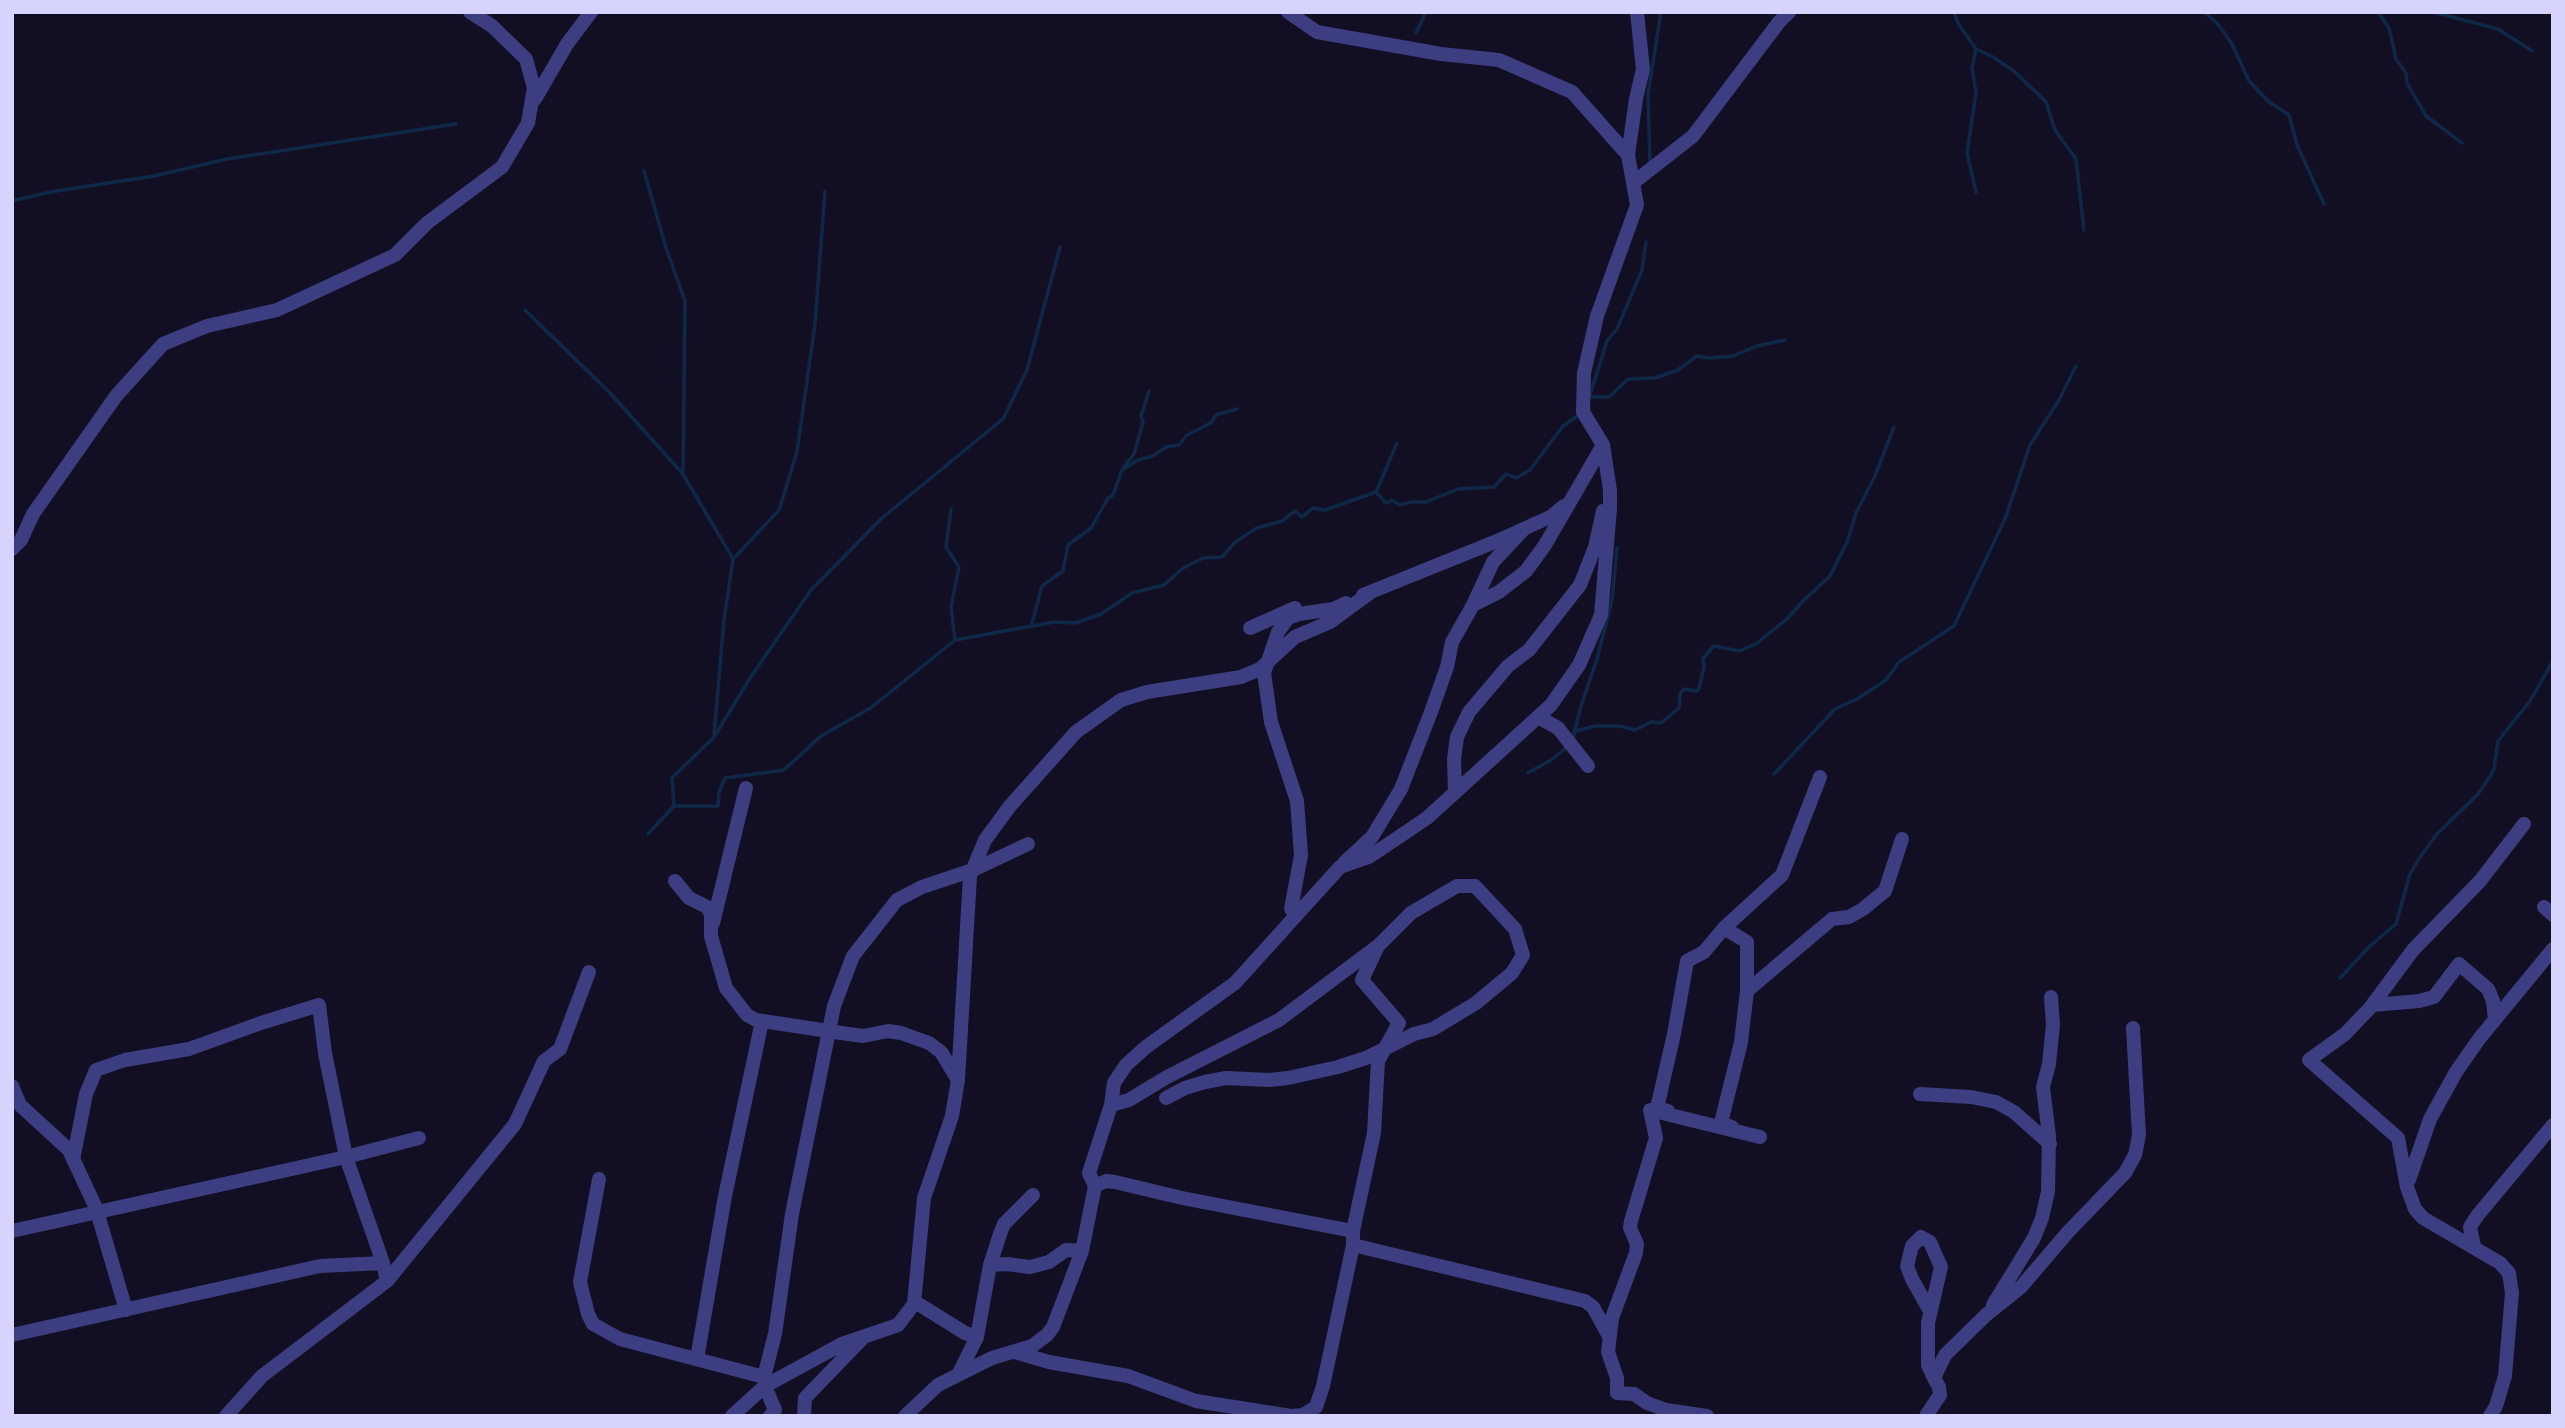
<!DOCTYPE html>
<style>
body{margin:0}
#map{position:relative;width:2565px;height:1428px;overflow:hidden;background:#120f24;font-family:Raleway,sans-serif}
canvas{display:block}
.frame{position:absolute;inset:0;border:14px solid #d6d4fd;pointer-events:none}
</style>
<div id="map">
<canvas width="2565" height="1428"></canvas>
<div class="frame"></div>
</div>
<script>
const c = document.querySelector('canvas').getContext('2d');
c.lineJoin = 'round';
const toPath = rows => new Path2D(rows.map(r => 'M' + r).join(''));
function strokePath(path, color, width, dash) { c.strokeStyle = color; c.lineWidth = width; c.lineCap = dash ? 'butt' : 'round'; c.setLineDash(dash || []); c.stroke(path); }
strokePath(toPath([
 [1954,12,1958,23,1976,49,1993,57,2015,72,2046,102,2055,130,2076,159,2084,230],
 [2204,12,2218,24,2232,44,2249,81,2269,102,2289,115,2297,145,2324,204],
 [2378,12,2389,28,2396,59,2406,73,2407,83,2426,116,2462,143],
 [2433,12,2498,29,2532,51],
 [1416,33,1426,12],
 [1976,49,1972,68,1976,93,1967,153,1976,192],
 [1650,162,1648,94,1661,12],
 [644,171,666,248,685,301,683,474,733,559],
 [12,201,50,192,154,176,227,159,456,124],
 [525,310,610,393,683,474],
 [1590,395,1607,341,1617,329,1642,270,1646,242],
 [1590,397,1609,397,1628,379,1655,378,1678,370,1697,356,1709,358,1733,356,1757,346,1785,340],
 [1123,468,1134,454,1143,422,1141,416,1149,391],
 [1376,492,1386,503,1392,500,1400,505,1411,502,1426,502,1458,489,1494,487,1506,474,1516,478,1530,470,1563,426,1580,414],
 [1031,627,1042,586,1063,571,1068,545,1091,528,1108,498,1113,495,1122,470,1138,460,1153,456,1166,447,1179,445,1187,435,1211,423,1216,415,1237,409],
 [955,640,1054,622,1076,623,1101,614,1132,593,1164,585,1183,568,1203,558,1222,557,1235,542,1257,528,1282,521,1295,511,1302,517,1313,508,1325,510,1376,492,1397,443],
 [1576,731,1595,726,1620,726,1635,730,1651,722,1661,723,1679,708,1680,694,1684,689,1697,691,1699,688,1704,667,1703,658,1714,646,1739,651,1756,644,1788,618,1803,601,1830,576,1848,540,1856,513,1875,476,1894,427],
 [714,735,724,620,733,559,779,510,797,452,815,324,825,191],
 [1573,738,1581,706,1597,659,1612,600,1617,548],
 [1528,773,1551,760,1566,748],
 [1774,774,1835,709,1857,699,1886,680,1899,662,1954,626,2005,519,2030,445,2059,400,2076,366],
 [674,806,718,806,719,792,725,778,784,770,821,736,872,707,955,640,951,607,959,567,946,547,951,509],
 [648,834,674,806,672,778,714,737,752,675,811,590,882,518,1003,419,1027,370,1060,247],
 [2340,978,2370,946,2396,924,2410,874,2418,860,2437,834,2478,794,2491,775,2494,769,2498,741,2530,701,2553,661]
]), '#102847', 3.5);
strokePath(toPath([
 [1288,12,1317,32,1441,54,1499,60,1572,92,1628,155,1637,205,1597,316,1584,373,1583,412,1603,445,1545,545,1526,571,1499,592,1473,605,1493,562,1524,529],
 [535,99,567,44,591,12],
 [1628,155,1636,99,1643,69,1637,12],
 [1633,183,1693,136,1779,22,1789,12],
 [12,549,21,540,33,514,116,396,163,344,207,326,277,310,395,255,427,223,502,167,528,123,534,88,526,59,492,26,470,12],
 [1363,595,1497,541,1552,516,1564,506],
 [1250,628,1295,608],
 [1538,717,1558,728,1588,766],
 [1455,793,1454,759,1457,737,1469,712,1508,666,1529,650,1580,585,1595,547,1603,511],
 [1344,863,1372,837,1401,789,1431,712,1447,667,1452,642,1473,605],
 [675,881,689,898,707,907,711,914,711,936,726,988,747,1015,756,1020,848,1034,863,1036,888,1031,901,1033,929,1043,941,1052,958,1080,952,1116,924,1198,914,1304],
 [2544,907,2553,915],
 [1291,909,1301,855,1297,801,1271,722,1264,673,1278,632,1288,618,1299,614,1333,609,1346,603],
 [713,923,746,788],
 [1747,991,1832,919,1849,917,1863,909,1885,891,1902,839],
 [2373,1005,2419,1001,2434,997,2459,964,2488,989,2493,1001,2495,1020],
 [958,1080,970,876,985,840,1010,806,1076,732,1121,700,1147,692,1241,677,1260,669,1295,637,1330,622,1371,592],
 [12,1086,20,1105,69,1150,96,1208,126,1310],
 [1920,1094,1971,1097,1996,1102,2014,1112,2050,1144],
 [1111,1105,1129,1100,1167,1077,1279,1020,1379,945,1411,913,1457,886,1475,886,1515,929,1523,955,1512,973,1476,1003,1433,1029,1414,1034,1366,1058,1338,1067,1288,1078,1269,1080,1226,1078,1205,1082,1185,1088,1166,1098],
 [1668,1111,1657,1108,1674,1034,1687,961,1704,952,1724,928],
 [1732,1127,1721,1123,1741,1042,1747,991,1747,942,1724,928,1782,875,1820,777],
 [73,1160,86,1094,96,1070,125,1060,189,1049,261,1023,319,1005,325,1053,346,1157,419,1138],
 [599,1179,580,1282,588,1314,593,1324,620,1339,764,1377],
 [2409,1180,2430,1119,2456,1072,2479,1039,2553,949],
 [1095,1186,1106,1181,1115,1182,1182,1198,1353,1231],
 [12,1231,346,1157,383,1263,387,1281,262,1376,226,1416],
 [1353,1245,1585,1301,1593,1307,1609,1336],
 [2474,1246,2470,1227,2477,1216,2553,1125],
 [990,1265,1007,1264,1030,1267,1049,1262,1066,1250,1082,1251],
 [387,1281,515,1124,544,1061,560,1049,589,972],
 [1993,1305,2034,1238,2042,1218,2048,1192,2049,1136,2043,1087,2049,1064,2053,1025,2051,997],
 [1930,1311,1912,1279,1907,1266,1912,1246,1921,1237,1930,1242,1941,1267,1928,1323,1928,1365,1934,1378],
 [12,1335,320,1266,383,1263],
 [1015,1352,1049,1362,1128,1376,1196,1401,1291,1416,1303,1415,1316,1407,1323,1386,1353,1245,1353,1231,1374,1133,1378,1061,1399,1023,1362,980,1377,948],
 [697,1359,725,1196,762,1021],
 [958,1375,977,1337,990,1265,1000,1234,1004,1224,1033,1195],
 [732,1416,765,1386,842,1344,898,1325,914,1304,920,1305,965,1333,977,1337],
 [770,1416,775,1410,765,1386,764,1377,775,1334,792,1214,834,1006,853,956,897,900,922,887,973,870,1028,844],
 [804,1416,805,1398,862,1339],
 [905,1416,938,1385,992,1358,1032,1346,1047,1335,1053,1327,1082,1251,1095,1186,1089,1173,1111,1105,1114,1083,1126,1065,1146,1047,1235,983,1340,867,1369,857,1427,818,1551,705,1579,665,1601,615,1610,509,1610,490,1603,445],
 [1707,1416,1666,1410,1647,1403,1634,1394,1617,1393,1617,1378,1608,1352,1612,1318,1636,1253,1637,1244,1630,1228,1631,1221,1656,1138,1650,1110,1760,1137],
 [1926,1416,1940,1395,1939,1387,1934,1378,1945,1355,1986,1315,2021,1287,2068,1232,2125,1173,2135,1155,2139,1135,2133,1028],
 [2490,1416,2496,1406,2505,1376,2512,1293,2509,1273,2500,1263,2423,1218,2415,1209,2407,1187,2398,1138,2309,1060,2345,1034,2370,1008,2413,950,2480,881,2524,824]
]), '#3d3e81', 14);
</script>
